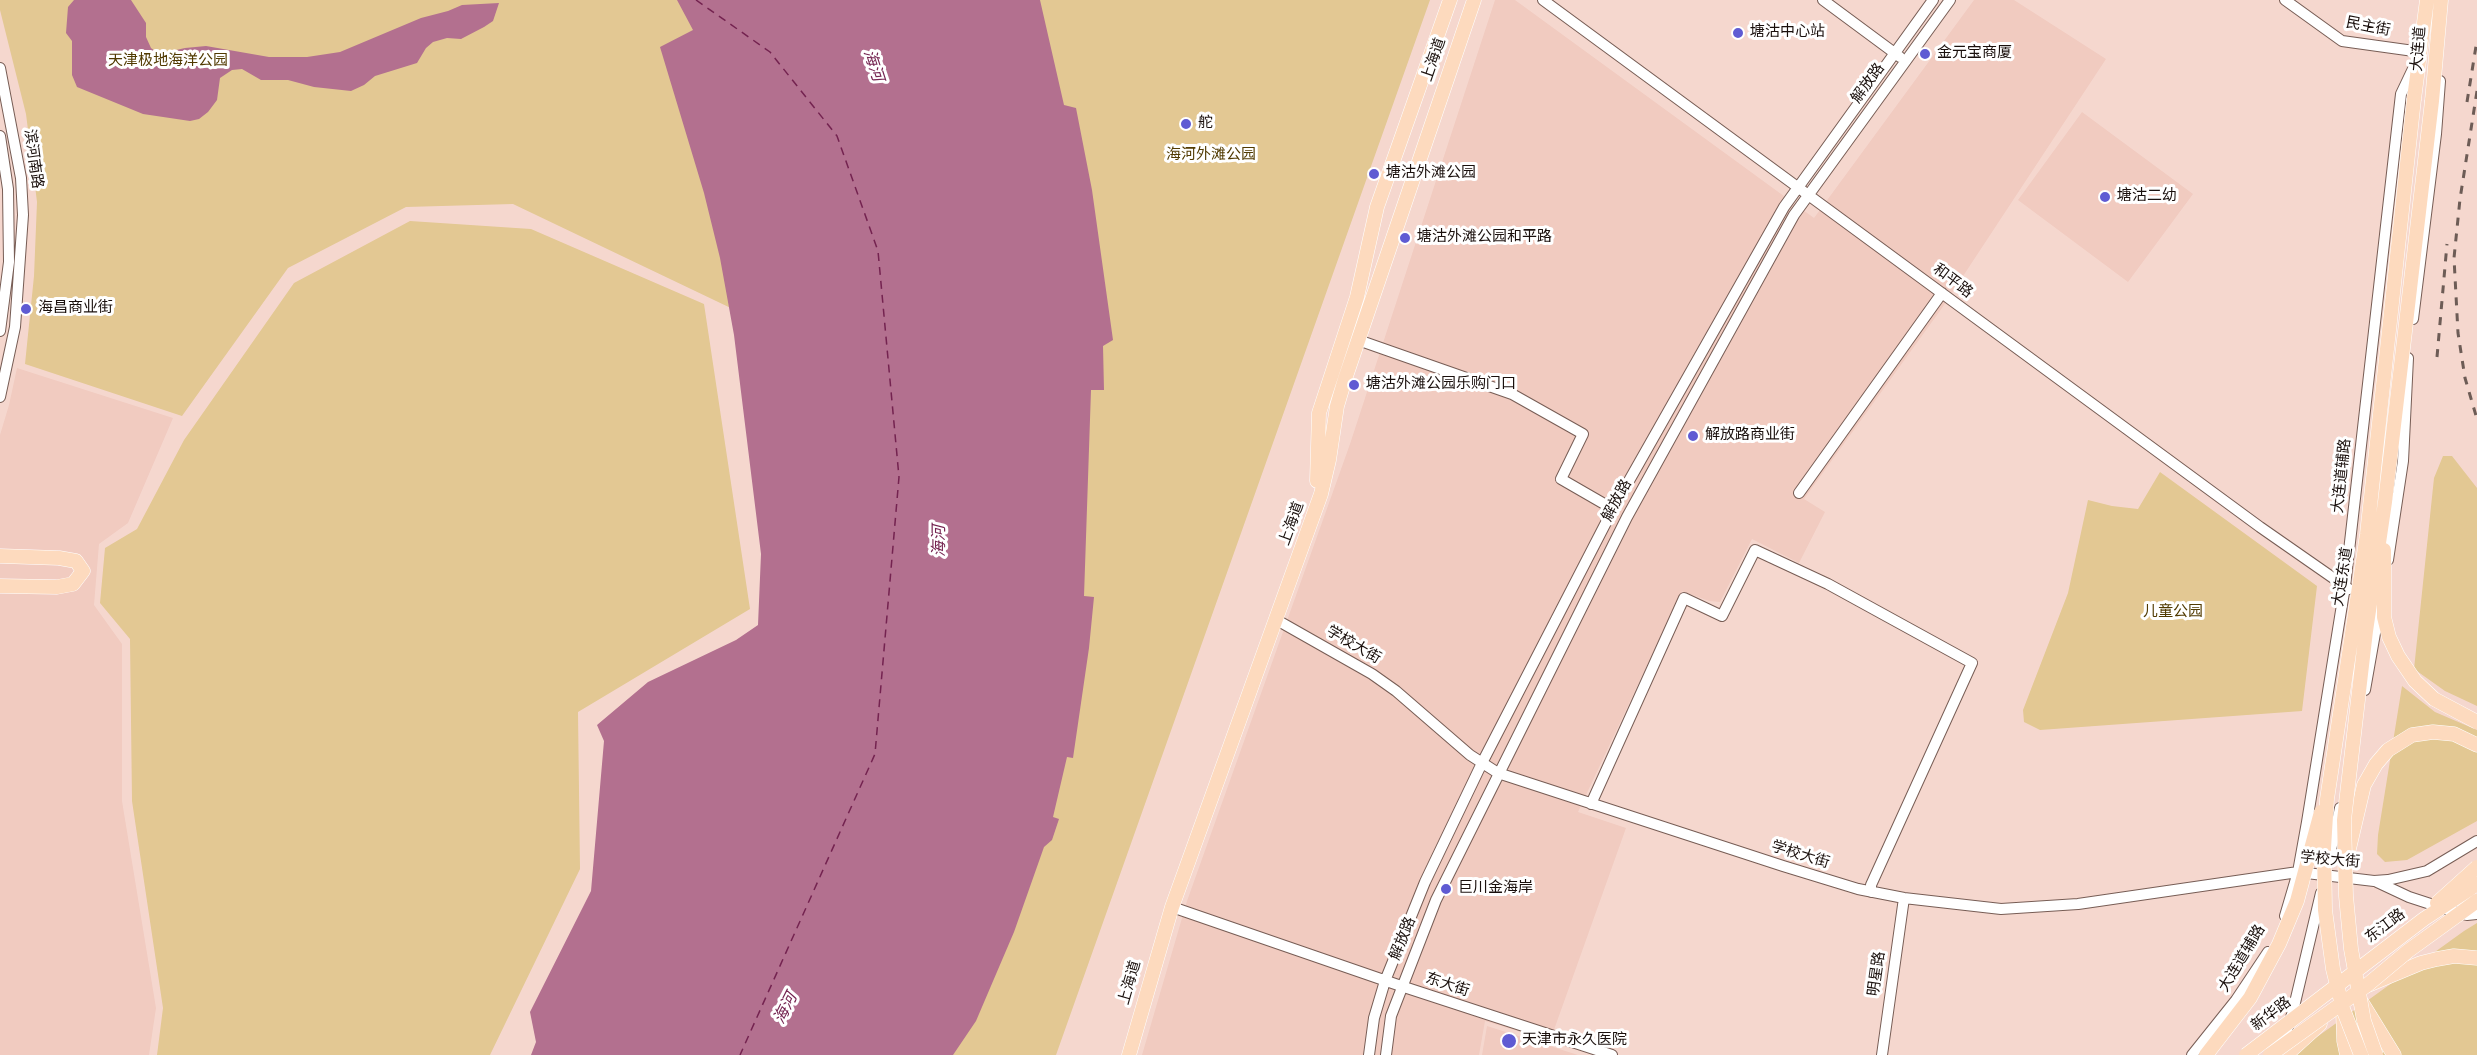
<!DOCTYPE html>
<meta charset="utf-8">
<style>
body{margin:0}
canvas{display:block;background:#f5d7ce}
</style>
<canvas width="2477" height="1055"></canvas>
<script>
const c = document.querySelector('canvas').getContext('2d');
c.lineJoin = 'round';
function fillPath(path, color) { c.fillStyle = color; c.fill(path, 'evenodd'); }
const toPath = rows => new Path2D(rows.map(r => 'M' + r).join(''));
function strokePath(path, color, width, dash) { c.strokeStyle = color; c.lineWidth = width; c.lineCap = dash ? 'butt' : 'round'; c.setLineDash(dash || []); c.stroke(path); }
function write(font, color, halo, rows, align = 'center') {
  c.font = font + ' Overpass,"Noto Sans SC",sans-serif'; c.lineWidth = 6; c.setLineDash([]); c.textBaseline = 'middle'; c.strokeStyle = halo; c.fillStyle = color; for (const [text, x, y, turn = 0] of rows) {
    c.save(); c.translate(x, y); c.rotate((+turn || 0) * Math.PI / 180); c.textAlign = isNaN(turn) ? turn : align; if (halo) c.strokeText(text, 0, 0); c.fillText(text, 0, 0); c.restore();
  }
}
fillPath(toPath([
 [1495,0,1515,0,1814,218,1974,0,2014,0,2106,59,1942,308,1804,499,1825,512,1799,563,1752,539,1720,602,1709,601,1682,591,1578,812,1626,828,1550,1041,1485,1021,1479,1055,1142,1055,1187,901,1350,444],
 [2082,112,2193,194,2128,282,2018,200],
 [17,368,173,418,128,523,99,544,94,605,122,644,122,801,156,1008,149,1055,0,1055,0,435,9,405],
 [1487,1026,1578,1055,1482,1055]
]), '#f1cbc0');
fillPath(toPath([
 [0,0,688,0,704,39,737,311,513,204,406,207,288,268,182,416,25,364,34,276,37,202,26,114,0,10],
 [1010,0,1430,0,1056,1055,919,1055],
 [410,221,531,229,704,304,750,609,578,712,580,869,490,1055,157,1055,163,1008,132,801,130,639,100,603,105,548,137,529,184,440,294,283],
 [2443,456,2452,456,2477,488,2477,706,2445,691,2414,669,2434,478],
 [2160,472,2317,586,2302,711,2040,730,2024,722,2023,710,2068,593,2088,500,2112,506,2138,509],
 [2402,686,2435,712,2477,730,2477,821,2407,860,2385,862,2377,854,2378,835],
 [2477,923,2477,1055,2292,1055,2464,931]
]), '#e3c893');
fillPath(toPath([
 [74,0,131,0,146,23,146,37,151,48,159,54,185,48,206,46,269,57,307,57,340,52,421,18,448,11,462,5,499,3,493,21,484,27,461,39,447,38,433,42,426,48,417,63,375,76,364,85,351,91,314,87,288,80,261,80,242,69,232,70,220,78,217,100,208,112,199,119,190,121,143,114,77,87,72,75,72,41,66,33,68,7],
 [677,0,1040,0,1064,105,1076,108,1092,190,1113,340,1103,346,1104,390,1091,390,1084,596,1094,597,1089,648,1073,758,1067,757,1053,817,1059,819,1052,840,1044,847,1014,932,976,1021,953,1055,531,1055,536,1042,530,1012,591,891,604,741,597,725,648,682,736,640,758,625,761,554,734,335,720,258,704,193,660,47,693,30]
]), '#b3708f');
strokePath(toPath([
 [696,0,770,52,837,136,878,251,899,477,875,754,740,1055]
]), '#742350', 1.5, [8, 6]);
const minor = toPath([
 [1543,0,2260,527,2349,589],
 [1823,0,1900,57],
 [2285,0,2342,41,2421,52,2401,94,2345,586,2307,822,2298,872,2285,916],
 [0,68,21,178,23,215,15,327,0,397],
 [0,136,8,189,9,262,0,331],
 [2413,319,2436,134,2440,81],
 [1358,340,1512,394,1583,434,1561,479,1613,509],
 [1799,493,1942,293],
 [2388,560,2403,461,2408,358],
 [1275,619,1372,674,1396,691,1470,755,1498,773,1783,866,1858,889,1904,898,2001,909,2078,904,2298,872,2374,881,2388,880,2427,871,2477,841],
 [2365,690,2380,605],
 [1591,804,1684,598,1722,616,1755,550,1828,584,1972,663,1871,885,1871,892],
 [2328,864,2340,808],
 [2377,882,2409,897,2458,913,2467,915,2477,914],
 [1172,907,1401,986,1612,1055],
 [2278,1048,2284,1039,2293,1011,2321,893],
 [1369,1055,1374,1018,1385,981,1425,882,1482,763,1613,509,1784,207,1933,0],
 [1386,1055,1391,1016,1436,900,1627,517,1794,215,1950,0],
 [1882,1055,1904,898],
 [2192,1055,2236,1000,2268,952]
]);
const major = toPath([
 [2414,99,2427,0],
 [2432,101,2441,0],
 [1317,481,1319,413,1357,297,1377,207,1450,0],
 [0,556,59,558,76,561,83,571,73,584,57,587,0,586],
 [2348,853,2364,785,2376,764,2388,750,2412,735,2433,732,2454,734,2477,745],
 [2368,985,2421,963,2437,959,2454,956,2477,958],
 [2362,1003,2394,1055],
 [2343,1011,2344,1041,2347,1055],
 [1129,1055,1172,907,1321,494,1329,460,1337,406,1345,379,1474,0],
 [2286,1055,2320,1024]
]);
strokePath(minor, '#775d55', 12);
strokePath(major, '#fff', 15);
strokePath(minor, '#fff', 10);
strokePath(major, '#fddabe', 14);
strokePath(toPath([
 [2477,91,2460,199,2454,258,2458,333,2465,378,2477,419],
 [2467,102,2477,40],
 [2437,357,2447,244]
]), '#6d5c56', 3, [8, 8]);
const majorBridge = toPath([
 [2384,550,2384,617,2389,637,2398,656,2415,681,2434,699,2477,722],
 [2437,903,2477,867],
 [2206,1055,2250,998,2279,944,2297,901,2321,812],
 [2246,1055,2424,919,2477,884],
 [2270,1055,2366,986,2408,951,2477,901],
 [2361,1055,2343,1009,2333,969,2325,910,2324,848,2327,799,2367,534,2414,99],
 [2376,1055,2364,1021,2351,949,2346,896,2344,820,2366,631,2385,502,2432,101]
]);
strokePath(majorBridge, '#fff', 15, []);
strokePath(majorBridge, '#fddabe', 14);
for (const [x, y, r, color] of [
 [1738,33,6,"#5f5bd3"],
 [1925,54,6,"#5f5bd3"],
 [1186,124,6,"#5f5bd3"],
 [1374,174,6,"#5f5bd3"],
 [2105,197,6,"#5f5bd3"],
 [1405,238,6,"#5f5bd3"],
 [26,309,6,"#5f5bd3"],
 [1354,385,6,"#5f5bd3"],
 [1693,436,6,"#5f5bd3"],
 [1446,889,6,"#5f5bd3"],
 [1509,1041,8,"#5f5bd3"]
]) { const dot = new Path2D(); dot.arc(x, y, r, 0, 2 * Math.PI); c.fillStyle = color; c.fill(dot); strokePath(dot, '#fff', 2); }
write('15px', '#1a100d', '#fff', [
 ["民主街",2368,28,11],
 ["大连道",2420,49,-85],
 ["上海道",1435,60,-71],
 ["解放路",1869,84,-54],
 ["滨河南路",32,159,82],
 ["和平路",1952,282,37],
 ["大连道辅路",2343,476,-84],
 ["解放路",1618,501,-62],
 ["上海道",1293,524,-70],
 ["大连东道",2344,577,-81],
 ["学校大街",1353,646,30],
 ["学校大街",1800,856,17],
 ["学校大街",2330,861,5],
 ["东江路",2386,927,-37],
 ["解放路",1404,939,-68],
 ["大连道辅路",2243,959,-59],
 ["明星路",1878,974,-82],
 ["上海道",1131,983,-74],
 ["东大街",1447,986,18],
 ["新华路",2272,1015,-37]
]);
write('15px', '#1a100d', '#fff', [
 ["塘沽中心站",1750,33],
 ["金元宝商厦",1937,54],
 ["舵",1198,124],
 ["塘沽外滩公园",1386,174],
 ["塘沽二幼",2117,197],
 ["塘沽外滩公园和平路",1417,238],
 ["海昌商业街",38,309],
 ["塘沽外滩公园乐购门口",1366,385],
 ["解放路商业街",1705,436],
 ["巨川金海岸",1458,889],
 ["天津市永久医院",1522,1041]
], 'left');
write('15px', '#513a01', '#fff', [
 ["天津极地海洋公园",168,62],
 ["海河外滩公园",1211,156],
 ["儿童公园",2173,613]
]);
write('italic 16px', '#742350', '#fff', [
 ["海河",872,66,72],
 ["海河",941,541,-90],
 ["海河",787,1009,-63]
]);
</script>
